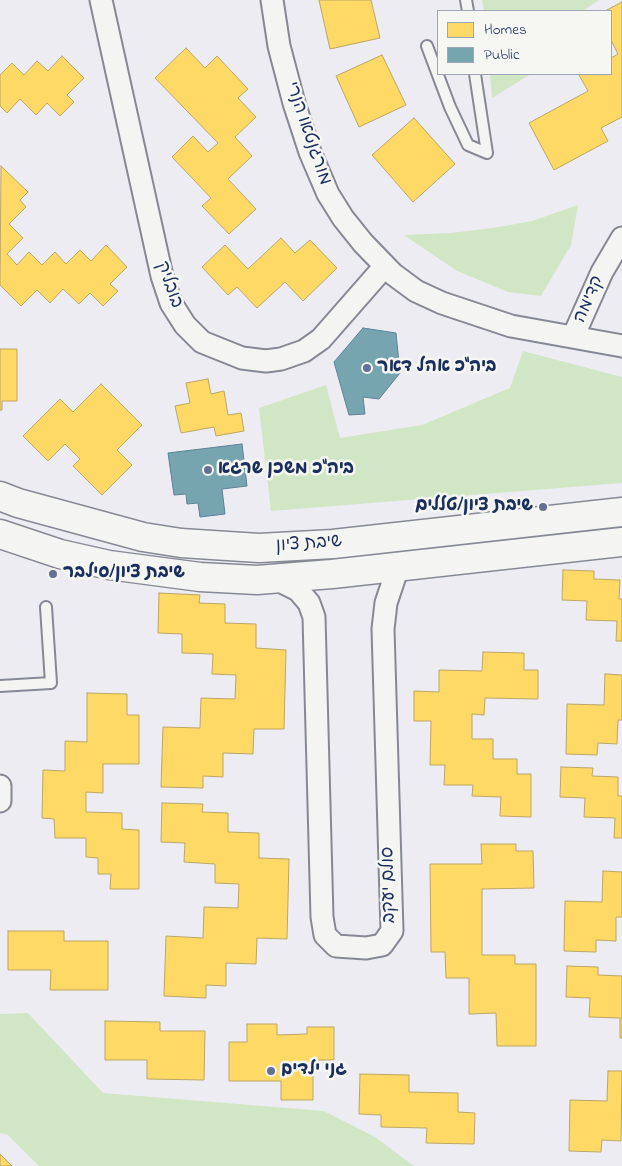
<!DOCTYPE html>
<meta charset="utf-8">
<style>
body{margin:0}
#map{position:relative;width:622px;height:1166px;overflow:hidden;background:#edecf3;font-family:"Indie Flower",sans-serif}
canvas{display:block}
.legend{position:absolute;left:437px;top:10px;width:175px;height:65px;box-sizing:border-box;background:#f6f6f2;border:1px solid #9ea6b7;margin:0;padding:6px 9px;list-style:none;font-size:15px;color:#1b2f5e}
.legend li{display:flex;align-items:center;gap:10px;height:25px}
.legend b{width:25px;border:1px solid #9ea6b7}
</style>
<div id="map">
<canvas width="622" height="1166"></canvas>
<ul class="legend">
<li><b style="height:14px;background:#ffd966"></b>Homes</li>
<li><b style="height:14px;background:#76a5af"></b>Public</li>
</ul>
</div>
<script>
const c = document.querySelector('canvas').getContext('2d');
c.lineJoin = 'round';
function fillPath(path, color) { c.fillStyle = color; c.fill(path, 'evenodd'); }
const toPath = rows => new Path2D(rows.map(r => 'M' + r).join(''));
function strokePath(path, color, width, dash) { c.strokeStyle = color; c.lineWidth = width; c.lineCap = dash ? 'butt' : 'round'; c.setLineDash(dash || []); c.stroke(path); }
function write(font, color, halo, rows, align = 'center') {
  c.font = font + ' "Indie Flower","Playpen Sans Hebrew",sans-serif'; c.lineWidth = 5; c.setLineDash([]); c.textBaseline = 'middle'; c.strokeStyle = halo; c.fillStyle = color; for (const [text, x, y, turn = 0] of rows) {
    c.save(); c.translate(x, y); c.rotate((+turn || 0) * Math.PI / 180); c.textAlign = isNaN(turn) ? turn : align; if (halo) c.strokeText(text, 0, 0); c.fillText(text, 0, 0); c.restore();
  }
}
fillPath(toPath([
 [482,0,599,0,583,11,484,11],
 [490,74,531,74,492,98],
 [578,205,571,245,541,296,508,292,457,271,404,235,451,233,493,228,532,221],
 [523,351,622,377,622,483,271,511,259,408,326,385,340,438,422,425,510,388],
 [28,1013,103,1093,324,1111,375,1137,414,1166,39,1166,8,1135,0,1133,0,1014]
]), '#d1e6c4');
const homes = toPath([
 [319,0,371,0,380,38,330,49,319,0],
 [622,2,622,117,601,128,608,141,554,170,529,123,588,91,579,75,582,74,611,74,611,58,618,54,611,40,611,11,605,11,622,2],
 [186,48,205,68,217,56,248,89,238,98,256,117,235,137,252,156,228,179,256,209,229,234,202,206,211,198,172,157,193,136,208,152,218,143,155,78,186,48],
 [382,55,406,105,359,127,336,76,382,55],
 [62,56,84,78,67,95,74,102,60,116,47,103,36,115,20,99,7,113,0,106,0,75,12,63,24,75,37,61,48,71,62,56],
 [414,118,455,164,413,202,372,155,414,118],
 [1,166,28,192,20,200,26,207,9,224,23,238,7,254,17,265,29,252,42,265,55,252,66,264,80,250,91,261,106,245,127,267,110,284,118,291,103,306,90,293,79,304,63,289,50,303,37,290,21,306,0,285,1,166],
 [281,238,295,253,310,240,337,268,303,301,285,282,257,308,237,287,228,295,202,267,225,245,248,269,281,238],
 [0,349,17,349,17,401,2,401,2,410,0,410,0,349],
 [208,379,211,394,224,391,228,415,241,413,244,431,216,436,214,427,181,433,175,406,190,403,186,383,208,379],
 [101,384,142,425,117,450,132,465,102,495,73,466,80,459,65,444,48,461,23,436,60,399,73,412,101,384],
 [563,570,594,571,594,579,620,580,619,599,622,599,622,641,616,641,617,621,586,620,587,601,562,600,563,570],
 [159,593,200,595,199,603,225,604,225,623,256,624,256,648,286,650,284,729,254,729,253,754,223,753,223,777,203,776,203,788,161,787,163,727,200,728,201,698,235,699,236,675,212,674,213,654,182,653,182,634,158,633,159,593],
 [483,652,524,653,524,670,538,670,538,699,485,698,484,715,472,714,472,739,493,739,493,759,517,759,517,774,531,774,531,817,500,816,501,797,472,796,473,785,444,785,445,765,430,765,431,721,414,721,414,691,439,692,439,670,482,671,483,652],
 [605,674,622,675,622,720,618,720,617,744,598,743,597,755,566,754,567,704,604,705,605,674],
 [87,693,127,694,127,715,139,715,139,764,103,764,103,793,86,792,86,812,122,813,122,829,139,830,139,889,110,889,111,874,98,874,98,858,86,857,86,838,55,838,54,819,42,818,43,770,65,771,65,741,87,742,87,693],
 [561,767,593,768,592,776,618,777,618,796,622,796,622,838,614,838,615,818,584,817,585,798,560,797,561,767],
 [162,803,203,804,202,812,228,813,228,832,259,833,259,858,289,859,287,939,257,938,256,964,226,963,226,986,206,985,206,998,164,996,166,936,203,938,204,907,238,908,239,884,215,883,215,864,184,862,185,843,161,842,162,803],
 [481,844,516,844,516,851,533,851,534,888,482,889,482,955,515,955,515,964,536,964,536,1046,497,1046,496,1013,469,1014,469,978,446,978,445,952,431,952,430,864,482,864,481,844],
 [603,871,622,872,622,917,616,917,616,941,596,940,596,952,564,951,565,901,602,902,603,871],
 [8,931,64,931,64,941,108,941,108,990,50,990,51,970,8,970,8,931],
 [567,966,598,967,598,975,622,976,622,1038,620,1038,620,1018,589,1017,590,998,566,997,567,966],
 [105,1021,160,1022,160,1031,205,1031,204,1080,147,1079,147,1060,105,1060,105,1021],
 [247,1024,277,1024,277,1035,307,1034,307,1027,334,1027,334,1060,313,1060,313,1100,281,1100,281,1081,229,1081,229,1042,247,1042,247,1024],
 [608,1071,622,1071,621,1141,602,1140,601,1152,569,1151,570,1100,607,1101,608,1071],
 [360,1074,409,1075,409,1092,458,1093,458,1112,475,1113,474,1144,426,1143,427,1128,381,1127,381,1115,359,1114,360,1074],
 [0,1154,12,1166,0,1166,0,1154]
]);
fillPath(homes, '#ffd966');
strokePath(homes, '#bba664', 1);
const public = toPath([
 [363,328,396,333,400,373,379,399,363,397,365,414,349,415,334,362,363,328],
 [242,444,247,486,222,489,225,514,200,517,198,503,187,504,186,494,174,495,168,453,242,444]
]);
fillPath(public, '#76a5af');
strokePath(public, '#5b8297', 1);
const lane = toPath([
 [466,0,468,11],
 [427,46,450,107,468,145,487,153,475,74],
 [0,686,51,683,46,607]
]);
const street = toPath([
 [101,0,162,276,171,303,185,325,202,342,242,358,266,361,281,359,304,351,321,339,385,266],
 [272,0,279,46,294,103,310,152,328,194,343,218,363,243,393,274,416,291,442,303,511,326,622,346],
 [573,337,602,272,622,238],
 [276,579,298,590,309,603,314,617,322,917,325,935,336,946,366,948,382,945,392,931,383,629,386,603,398,567],
 [0,786,0,801]
]);
const secondary = toPath([
 [0,496,18,503,143,537,181,543,259,548,333,544,622,512],
 [0,534,60,554,109,565,200,577,257,580,332,574,622,542]
]);
strokePath(lane, '#868995', 14);
strokePath(street, '#868995', 25);
strokePath(secondary, '#868995', 31);
strokePath(lane, '#f4f4f3', 10);
strokePath(street, '#f4f4f3', 21);
strokePath(secondary, '#f4f4f3', 28);
for (const [x, y, r, color] of [
 [367,368,5,"#647192"],
 [208,470,5,"#647192"],
 [543,507,5,"#647192"],
 [53,574,5,"#647192"],
 [271,1071,5,"#647192"]
]) { const dot = new Path2D(); dot.arc(x, y, r, 0, 2 * Math.PI); c.fillStyle = color; c.fill(dot); strokePath(dot, '#f6f6f2', 2); }
write('18px', '#1b2f5e', '#f6f6f2', [
 ["מורגנטאו הנרי",307,134,71],
 ["בובליק",168,285,70],
 ["קדימה",590,300,-66],
 ["שיבת ציון",309,545,-4],
 ["סולם יעקב",390,885,-91]
]);
write('bold 18px', '#1b2f5e', '#f6f6f2', [
 ["ביה\"כ אהל דאר",377,368],
 ["ביה\"כ משכן שרגא",218,470],
 ["שיבת ציון/טללים",533,507,"right"],
 ["שיבת ציון/סילבר",63,574],
 ["גני ילדים",281,1071]
], 'left');
</script>
